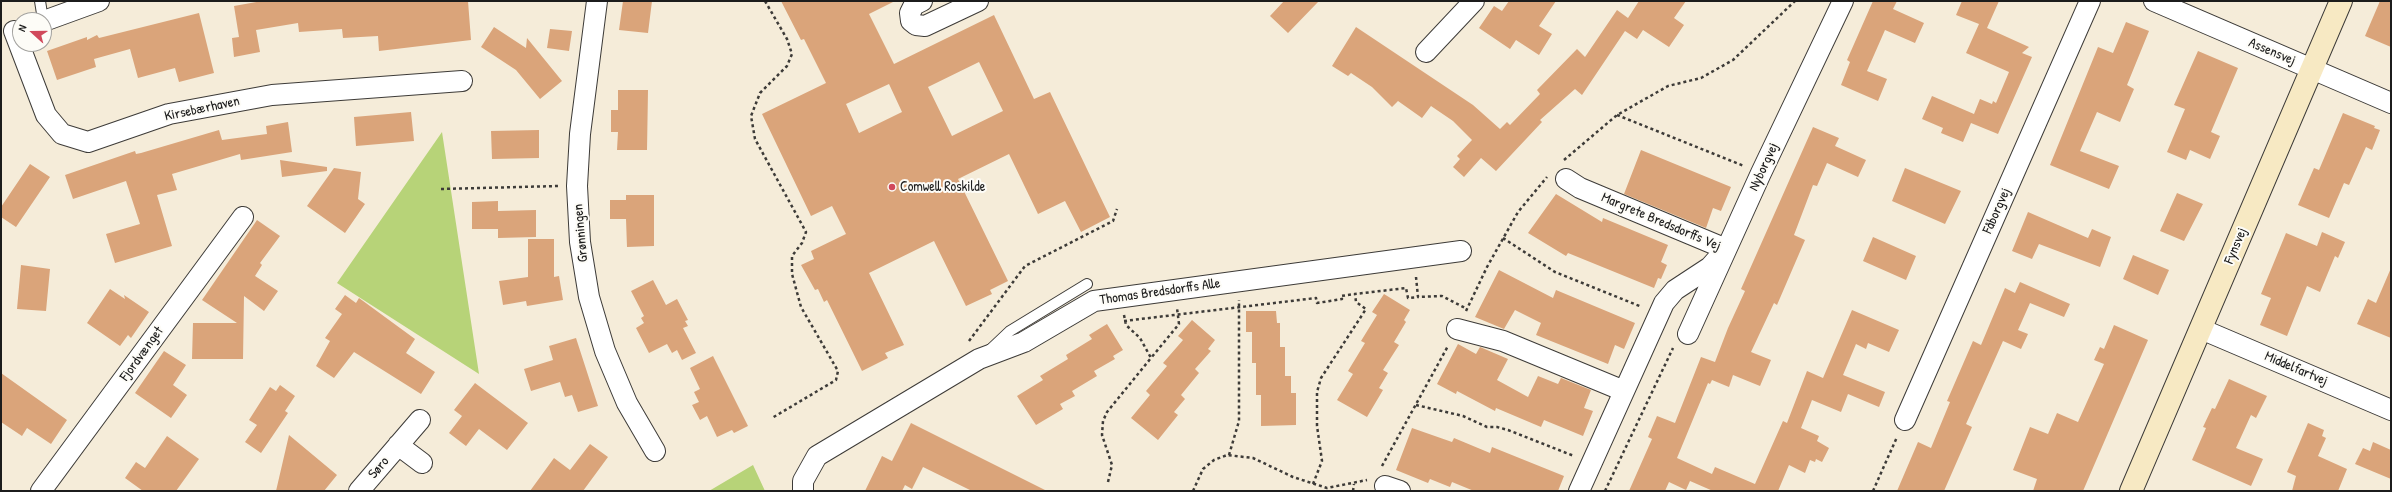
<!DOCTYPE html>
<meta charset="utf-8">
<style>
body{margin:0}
#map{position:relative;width:2392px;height:492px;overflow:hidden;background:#f5ecd9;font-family:"Patrick Hand",sans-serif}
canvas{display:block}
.frame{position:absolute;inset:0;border:2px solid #1c1c1c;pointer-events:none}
.north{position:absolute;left:12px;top:12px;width:40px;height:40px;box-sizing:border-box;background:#fdfcf7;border:1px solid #a3a29f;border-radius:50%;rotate:291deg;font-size:11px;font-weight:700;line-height:16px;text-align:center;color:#1c1c1c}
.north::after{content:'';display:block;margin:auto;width:14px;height:18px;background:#d1495b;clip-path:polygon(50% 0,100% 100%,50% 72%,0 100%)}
</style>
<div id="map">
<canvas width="2392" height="492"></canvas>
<div class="frame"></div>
<div class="north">N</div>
</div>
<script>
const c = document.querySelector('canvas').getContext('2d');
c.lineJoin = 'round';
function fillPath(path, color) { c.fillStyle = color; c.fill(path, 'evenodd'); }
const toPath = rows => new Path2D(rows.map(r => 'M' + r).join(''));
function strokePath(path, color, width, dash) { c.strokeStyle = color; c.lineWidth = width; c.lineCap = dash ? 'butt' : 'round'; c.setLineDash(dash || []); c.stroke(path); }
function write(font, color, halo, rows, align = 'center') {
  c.font = font + ' "Patrick Hand",sans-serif'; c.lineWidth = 4; c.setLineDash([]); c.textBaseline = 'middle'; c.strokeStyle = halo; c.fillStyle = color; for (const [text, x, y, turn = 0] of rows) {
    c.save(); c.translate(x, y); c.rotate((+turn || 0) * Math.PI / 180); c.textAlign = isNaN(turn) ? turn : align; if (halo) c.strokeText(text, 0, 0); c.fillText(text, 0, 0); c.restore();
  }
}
fillPath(toPath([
 [442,132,479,374,337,283],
 [753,465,765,491,709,491]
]), '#b7d378');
fillPath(toPath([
 [262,1,468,1,471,40,379,51,378,36,343,38,342,29,299,32,298,23,256,30,260,52,234,57,232,38,239,37,234,6],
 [623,1,652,1,648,33,619,30],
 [781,1,895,1,869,14,894,64,994,15,1034,99,1050,92,1110,217,1081,232,1065,201,1038,214,1009,154,958,179,1008,281,990,290,992,294,966,306,934,241,869,273,904,345,885,353,888,358,862,371,827,300,824,302,818,289,815,290,801,265,814,259,811,251,846,234,832,206,811,216,762,114,826,83,804,39,801,40],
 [979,62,1003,111,952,136,928,87],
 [889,84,902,112,859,133,846,104],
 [1284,1,1319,1,1288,33,1270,16],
 [1509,1,1556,1,1539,26,1552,34,1539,55,1516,40,1510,49,1479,28,1494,6,1502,11],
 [1639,1,1686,1,1674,18,1684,25,1669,47,1643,30,1637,39,1625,31,1582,95,1575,89,1540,120,1542,122,1496,171,1481,158,1464,177,1453,167,1460,159,1457,156,1472,140,1453,121,1431,106,1422,118,1398,101,1392,107,1372,87,1351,73,1348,76,1332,66,1356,27,1473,105,1500,129,1507,122,1510,125,1540,94,1537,90,1577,49,1585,57,1617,10,1628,18],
 [1873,1,1897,1,1893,9,1924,23,1915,43,1885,30,1867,71,1887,79,1878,101,1841,85,1850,62,1847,60],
 [1962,1,1999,1,1987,28,2029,47,2022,53,2032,57,1998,134,1971,123,1963,142,1941,133,1943,128,1922,119,1932,96,1974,114,1980,99,1992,104,1993,101,1996,103,2009,72,1966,53,1979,24,1956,15],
 [2380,1,2391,1,2391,47,2365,36],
 [199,13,214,73,179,82,175,68,138,78,130,49,94,59,96,67,57,80,47,51,87,37,87,40,97,35,99,38],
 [2126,22,2149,31,2127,85,2134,89,2120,122,2097,112,2080,151,2119,166,2109,189,2050,165,2098,47,2113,53],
 [494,27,526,48,527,38,562,81,540,99,516,70,481,47],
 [550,29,572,31,569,51,547,48],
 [2198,51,2238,68,2211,132,2220,136,2210,159,2190,150,2186,160,2167,152,2185,109,2174,105],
 [618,90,648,90,647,150,617,150,618,132,611,132,611,110,618,110],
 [411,112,414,141,356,146,354,117],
 [2343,113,2375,126,2374,128,2380,130,2372,150,2366,147,2349,185,2344,183,2329,218,2298,205,2314,168,2319,170],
 [288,122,292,152,241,160,240,154,172,174,177,190,157,195,172,246,115,263,106,234,140,224,126,181,73,199,65,175,135,151,136,154,141,153,219,130,222,140,267,134,266,126],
 [1813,127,1839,138,1835,146,1866,160,1858,177,1827,163,1817,186,1813,185,1794,235,1805,240,1777,305,1774,303,1751,352,1771,360,1760,386,1733,375,1729,387,1712,380,1710,384,1708,383,1677,458,1712,474,1715,467,1755,484,1783,421,1787,423,1807,371,1823,378,1852,310,1899,330,1889,352,1868,343,1866,349,1856,344,1843,375,1885,392,1879,407,1848,394,1841,412,1812,400,1801,428,1819,436,1817,441,1829,448,1822,462,1816,459,1815,462,1810,460,1805,473,1789,465,1778,491,1713,491,1690,481,1686,490,1669,482,1665,491,1629,491,1652,439,1648,437,1657,416,1675,423,1701,357,1715,362,1728,328,1745,291,1741,289],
 [539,130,539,158,492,159,491,131],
 [1641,150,1731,187,1721,211,1713,208,1706,228,1624,194],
 [280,160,327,167,327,171,282,177],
 [30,164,50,177,16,227,1,217,1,207],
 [334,168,361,172,358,199,365,204,345,233,307,206],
 [1905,168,1961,191,1945,224,1892,201],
 [2177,193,2203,204,2184,241,2160,231],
 [1556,194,1602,222,1603,218,1668,245,1661,262,1667,265,1661,279,1658,278,1654,288,1568,253,1566,256,1528,233],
 [626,195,654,195,654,246,627,247,626,219,610,219,610,200,626,200],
 [498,201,498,211,536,210,536,237,498,238,498,229,472,229,472,202],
 [2028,212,2088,238,2092,229,2111,237,2100,267,2039,244,2032,259,2012,251],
 [257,220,280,236,260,263,262,265,255,276,278,291,264,311,244,296,243,359,192,359,193,323,237,323,202,300],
 [2322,232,2345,242,2338,258,2335,256,2320,292,2307,286,2287,336,2260,325,2271,298,2261,294,2286,233,2317,246],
 [1873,237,1916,256,1906,280,1863,261],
 [528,239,554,239,554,277,559,276,563,300,527,306,526,301,503,305,499,281,528,277],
 [2133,255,2169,270,2158,295,2123,279],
 [21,265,50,269,46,311,17,309],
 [2391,268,2391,338,2357,324,2368,299,2376,303],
 [1499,270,1553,298,1556,290,1635,323,1624,349,1615,345,1608,364,1536,335,1541,323,1515,310,1504,329,1475,317],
 [653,280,666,305,677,299,688,320,685,321,688,326,683,328,696,353,682,360,677,350,672,353,667,344,649,353,636,328,644,323,641,318,644,316,631,291],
 [2020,282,2070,304,2064,317,2030,303,2018,330,2028,334,2021,349,2003,341,1966,424,1972,427,1944,491,1897,491,1918,442,1931,448,1950,402,1947,401,1973,341,1981,345,2005,288,2015,293],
 [110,289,125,299,124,295,149,312,131,338,128,335,120,346,87,323],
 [1384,294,1410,310,1404,320,1406,322,1394,342,1399,345,1383,370,1388,373,1379,388,1383,390,1367,417,1337,400,1353,374,1348,371,1365,343,1361,341,1377,315,1372,312],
 [345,295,356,303,359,298,415,339,406,353,435,372,421,394,354,352,334,378,316,366,330,341,325,338,342,314,335,309],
 [1246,311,1276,311,1277,323,1280,323,1280,347,1285,347,1285,376,1291,376,1291,393,1296,393,1296,425,1261,426,1261,395,1256,395,1256,363,1252,363,1252,332,1246,332],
 [1192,320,1215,340,1208,349,1211,351,1195,369,1199,373,1181,395,1185,399,1174,412,1178,415,1158,440,1131,418,1150,395,1146,391,1167,366,1163,363,1183,340,1178,336],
 [1107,324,1123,350,1113,356,1115,359,1094,371,1097,376,1072,391,1075,396,1060,404,1063,409,1036,425,1017,396,1043,380,1040,376,1068,359,1066,355,1092,339,1089,335],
 [2114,325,2148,340,2083,491,2033,491,2037,479,2013,470,2030,427,2048,434,2057,413,2078,422,2104,364,2094,360,2100,347,2104,349],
 [576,338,598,406,578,412,572,395,565,397,560,382,531,391,524,369,553,360,549,346],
 [1458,344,1476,354,1480,347,1508,359,1497,380,1528,397,1538,376,1558,384,1561,378,1591,390,1584,408,1593,411,1583,436,1544,420,1541,427,1496,408,1495,411,1457,391,1456,394,1437,384],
 [164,351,186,365,173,385,187,395,171,418,135,393],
 [713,356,748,426,734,433,732,430,717,437,707,416,700,420,692,405,699,402,694,392,700,389,690,368],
 [1,373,67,420,51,444,27,428,22,436,1,422],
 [2229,379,2267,396,2256,418,2251,415,2236,448,2263,459,2251,486,2192,460,2206,428,2203,427,2212,408,2215,409],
 [475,383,528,423,507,450,479,429,466,446,449,433,462,416,454,410],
 [280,385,295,396,285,411,288,413,261,453,245,442,257,425,249,420,270,387,276,391],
 [911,423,1047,491,972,491,923,467,912,489,905,485,902,491,865,491,882,456,892,461],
 [2308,423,2324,430,2322,436,2326,438,2318,456,2347,469,2338,491,2292,491,2296,476,2287,472],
 [1412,428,1452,442,1454,438,1490,453,1492,447,1564,476,1558,491,1474,491,1452,482,1450,487,1430,479,1428,483,1396,470],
 [289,435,337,475,324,491,276,491],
 [167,436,199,459,176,491,143,491,125,478,136,462,145,468],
 [2373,442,2391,450,2391,479,2355,464,2363,448,2370,451],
 [590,444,608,457,583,491,530,491,554,458,570,470]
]), '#daa47a');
const lane = toPath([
 [40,1,43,20],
 [991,349,1010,331,1087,284]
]);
const street = toPath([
 [597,1,580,134,577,186,580,242,589,297,605,351,627,403,655,451],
 [922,1,914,5,910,13,911,21,916,25,925,26,978,1],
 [2154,1,2391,103],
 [44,21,99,1],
 [14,31,46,115,62,134,88,142,169,114,272,95,462,81],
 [1426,52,1474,1],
 [1566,179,1580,188,1726,249,1710,267,1675,290,1664,303,1579,491],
 [1457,329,1503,341,1624,391],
 [2201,329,2391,410],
 [1688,334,1761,173,1843,1],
 [1905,420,2090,1],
 [398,445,422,463],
 [1385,486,1400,491],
 [41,491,243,217],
 [359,491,420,420],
 [803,491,803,481,817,456,979,359,1024,342,1094,301,1461,251]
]);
const secondary = toPath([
 [2131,491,2341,1]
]);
strokePath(lane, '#3d3b38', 12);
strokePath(street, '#3d3b38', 22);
strokePath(secondary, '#3d3b38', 24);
strokePath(toPath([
 [765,1,787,39,792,54,787,66,760,93,751,116,755,139,806,232,802,243,792,256,792,274,801,307,838,371,836,380,772,418],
 [1617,115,1744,166],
 [1564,160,1617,115,1668,86,1701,78,1733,60,1795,1],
 [441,189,558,186],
 [1503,238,1555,272,1642,307],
 [1416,277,1418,297,1442,296,1467,309],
 [1466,311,1487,267,1518,212,1547,177],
 [1124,315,1126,325,1140,338,1151,358,1179,324,1177,308],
 [1124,321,1316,298,1317,303,1342,299,1341,296,1355,294],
 [969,341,1025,266,1113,221,1117,209],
 [1416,405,1463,416,1487,427,1497,427,1508,430,1574,456],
 [1229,455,1239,421,1239,300],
 [1382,466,1448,346],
 [1108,482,1112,465,1102,435,1103,421,1107,412,1151,358],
 [1313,484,1322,461,1317,426,1317,392,1321,378,1366,309,1356,302,1355,294,1406,288,1408,298,1418,297],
 [1193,491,1203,469,1214,460,1227,455,1253,458,1293,477,1327,488,1367,480],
 [1353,491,1354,484],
 [1605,491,1673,348],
 [1873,491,1897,437]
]), '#3d3b38', 2.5, [3, 3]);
strokePath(lane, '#fff', 10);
strokePath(street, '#fff', 20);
strokePath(secondary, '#f7e9c3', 22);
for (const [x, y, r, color] of [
 [892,187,4,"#d1495b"]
]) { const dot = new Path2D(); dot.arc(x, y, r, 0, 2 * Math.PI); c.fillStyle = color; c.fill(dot); strokePath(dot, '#fdfcf7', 1.5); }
write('14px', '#1c1c1c', '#fdfcf7', [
 ["Assensvej",2272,52,23],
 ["Kirsebærhaven",202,109,-12],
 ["Nyborgvej",1764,167,-65],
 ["Fåborgvej",1997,211,-66],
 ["Margrete Bredsdorffs Vej",1661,222,23],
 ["Grønningen",581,233,-95],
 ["Fynsvej",2236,246,-67],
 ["Thomas Bredsdorffs Alle",1160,292,-8],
 ["Fjordvænget",142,354,-54],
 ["Middelfartvej",2296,369,23],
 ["Søro",379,468,-50]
]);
write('14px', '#1c1c1c', '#fdfcf7', [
 ["Comwell Roskilde",900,187]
], 'left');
</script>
